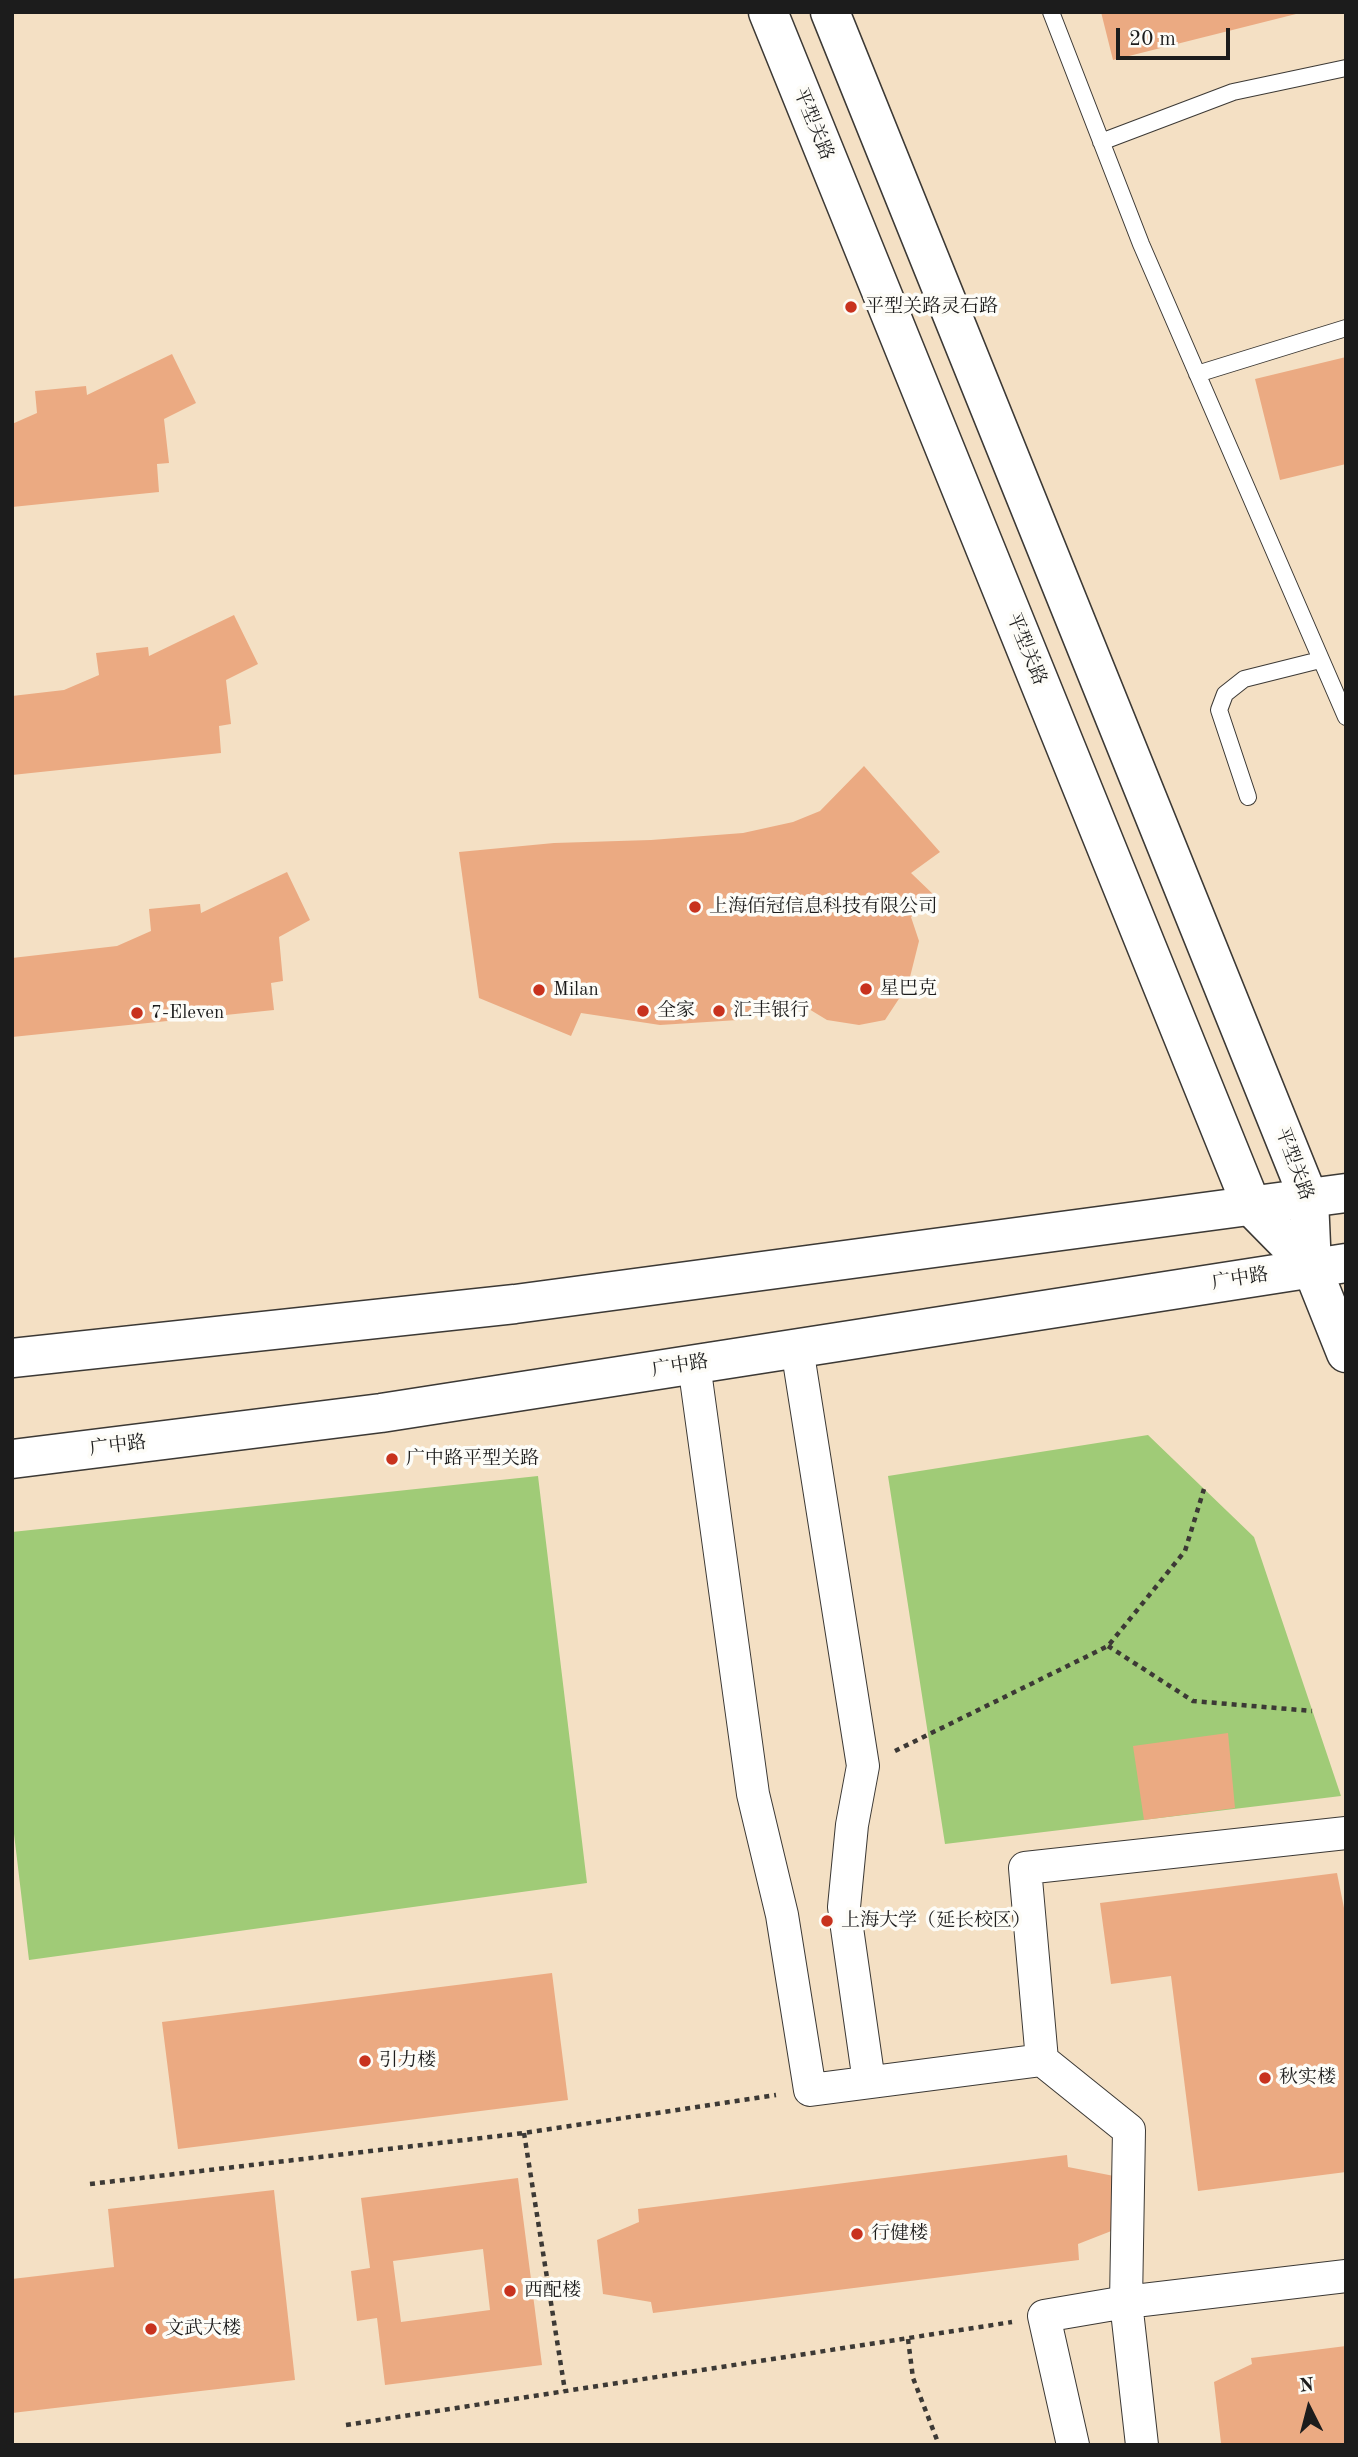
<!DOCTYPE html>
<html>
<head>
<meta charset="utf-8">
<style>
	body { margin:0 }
	#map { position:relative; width:1358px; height:2457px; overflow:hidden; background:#f4e0c4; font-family:"Old Standard TT",serif }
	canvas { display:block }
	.frame { position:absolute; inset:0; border:14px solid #1c1c1c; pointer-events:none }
	.north { position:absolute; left:1274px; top:2373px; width:70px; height:70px; -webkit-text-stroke:5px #fdfcf7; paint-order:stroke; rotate:354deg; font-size:19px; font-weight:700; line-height:28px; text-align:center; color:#1c1c1c }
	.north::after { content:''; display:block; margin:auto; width:24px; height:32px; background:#1c1c1c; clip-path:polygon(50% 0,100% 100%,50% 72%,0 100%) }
	.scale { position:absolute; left:1116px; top:28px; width:114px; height:32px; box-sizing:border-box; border:4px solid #1c1c1c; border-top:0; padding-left:9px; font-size:21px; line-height:24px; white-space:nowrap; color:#1c1c1c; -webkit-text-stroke:5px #fdfcf7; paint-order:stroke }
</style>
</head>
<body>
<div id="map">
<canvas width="1358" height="2457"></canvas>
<div class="frame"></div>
<div class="north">N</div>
<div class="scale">20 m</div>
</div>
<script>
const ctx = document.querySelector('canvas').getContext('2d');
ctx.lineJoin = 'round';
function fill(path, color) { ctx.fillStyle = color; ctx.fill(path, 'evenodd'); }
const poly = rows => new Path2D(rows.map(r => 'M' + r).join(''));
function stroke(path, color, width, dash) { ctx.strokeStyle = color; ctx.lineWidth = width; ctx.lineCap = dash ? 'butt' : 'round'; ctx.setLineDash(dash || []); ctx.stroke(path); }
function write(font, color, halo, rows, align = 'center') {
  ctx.font = font + ' "Old Standard TT","Noto Serif SC",serif'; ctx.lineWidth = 7; ctx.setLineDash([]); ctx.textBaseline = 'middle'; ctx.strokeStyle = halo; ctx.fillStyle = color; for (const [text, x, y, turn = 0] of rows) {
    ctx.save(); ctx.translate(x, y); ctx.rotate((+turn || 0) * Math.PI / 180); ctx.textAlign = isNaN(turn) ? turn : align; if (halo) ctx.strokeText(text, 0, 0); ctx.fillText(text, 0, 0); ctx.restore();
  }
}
const green = poly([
	[1148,1435,1254,1537,1341,1796,945,1844,888,1476],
	[538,1476,587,1883,29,1960,12,1817,12,1532]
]);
const building = poly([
	[1101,12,1300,12,1300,13,1113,60],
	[172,354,196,403,164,419,169,463,157,464,159,492,12,507,12,424,37,413,35,391,86,386,87,395],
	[1346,357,1346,464,1280,480,1255,379],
	[234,615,258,664,226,680,231,724,219,726,221,753,12,775,12,696,64,690,99,675,96,653,148,647,149,656],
	[864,766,940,852,911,873,936,897,911,917,919,941,908,985,885,1020,859,1025,827,1020,799,1003,738,1020,660,1025,581,1013,571,1036,479,998,459,852,554,843,651,840,743,833,793,822,820,811],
	[287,872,310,920,279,937,283,981,271,983,274,1010,12,1037,12,958,117,946,151,931,149,909,200,904,201,913],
	[1228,1733,1235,1808,1144,1820,1133,1746],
	[1337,1873,1346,1918,1346,2172,1198,2191,1171,1976,1111,1984,1100,1903],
	[552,1973,568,2100,178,2149,162,2022],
	[1067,2155,1068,2167,1114,2176,1119,2228,1078,2244,1079,2260,653,2313,651,2302,603,2294,597,2240,639,2222,638,2209],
	[518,2178,542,2365,385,2385,377,2318,357,2321,351,2271,370,2268,361,2198],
	[483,2249,490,2310,401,2322,393,2261],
	[274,2190,295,2380,12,2413,12,2279,114,2267,108,2209],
	[1346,2346,1346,2445,1221,2443,1214,2382,1252,2364,1251,2358]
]);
const path = poly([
	[1108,1646,1193,1701,1312,1711],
	[895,1751,1108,1646,1185,1551,1204,1489],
	[524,2133,565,2391],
	[90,2184,524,2133,776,2095],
	[908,2339,913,2378,939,2445],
	[346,2425,1012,2322]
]);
const lane = poly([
	[1051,12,1141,244,1346,717],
	[1101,142,1233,92,1346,68],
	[1197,374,1346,328],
	[1248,797,1219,710,1225,694,1244,679,1320,660]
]);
const street = poly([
	[797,1348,863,1766,852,1825,844,1907,869,2082],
	[694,1364,753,1794,782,1915,810,2090,1042,2060],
	[1073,2445,1044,2316,1126,2302,1346,2276],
	[1142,2445,1126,2302,1129,2130,1042,2060,1025,1868,1346,1833]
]);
const secondary = poly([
	[768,12,1252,1207,1312,1268],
	[830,12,1309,1199,1312,1268,1346,1353]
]);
const primary = poly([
	[12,1358,515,1304,1346,1193],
	[12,1459,381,1413,1346,1263]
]);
const markers = [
	[851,307,7,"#c8321e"],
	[695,907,7,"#c8321e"],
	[866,989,7,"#c8321e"],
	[539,990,7,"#c8321e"],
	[643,1011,7,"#c8321e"],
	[719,1011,7,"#c8321e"],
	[137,1013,7,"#c8321e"],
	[392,1459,7,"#c8321e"],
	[827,1921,7,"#c8321e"],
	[365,2061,7,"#c8321e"],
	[1265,2078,7,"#c8321e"],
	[857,2234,7,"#c8321e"],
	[510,2291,7,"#c8321e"],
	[151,2329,7,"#c8321e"]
];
const streetNames = [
	["平型关路",813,124,68],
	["平型关路",1026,649,68],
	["平型关路",1294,1164,70],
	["广中路",1240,1279,-9],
	["广中路",680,1366,-9],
	["广中路",118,1446,-7]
];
const poiNames = [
	["平型关路灵石路",865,307],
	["上海佰冠信息科技有限公司",709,907],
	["星巴克",880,989],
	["Milan",553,990],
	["全家",657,1011],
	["汇丰银行",733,1011],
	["7-Eleven",151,1013],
	["广中路平型关路",406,1459],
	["上海大学（延长校区）",841,1921],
	["引力楼",379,2061],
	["秋实楼",1279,2078],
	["行健楼",871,2234],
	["西配楼",524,2291],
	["文武大楼",165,2329]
];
fill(green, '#a0cb77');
fill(building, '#ebaa82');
stroke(lane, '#3c3935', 18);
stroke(street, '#3c3935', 34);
stroke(secondary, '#3c3935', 41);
stroke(primary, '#3c3935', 41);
stroke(path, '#3c3935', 4.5, [5, 5]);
stroke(lane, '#fff', 16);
stroke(street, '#fff', 32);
stroke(secondary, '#fff', 38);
stroke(primary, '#fff', 38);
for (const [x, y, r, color] of markers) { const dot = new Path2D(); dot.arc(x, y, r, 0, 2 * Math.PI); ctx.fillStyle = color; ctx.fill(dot); stroke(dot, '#fdfcf7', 2.5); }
write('19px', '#1c1c1c', '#fdfcf7', streetNames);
write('19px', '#1c1c1c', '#fdfcf7', poiNames, 'left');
</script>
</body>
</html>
